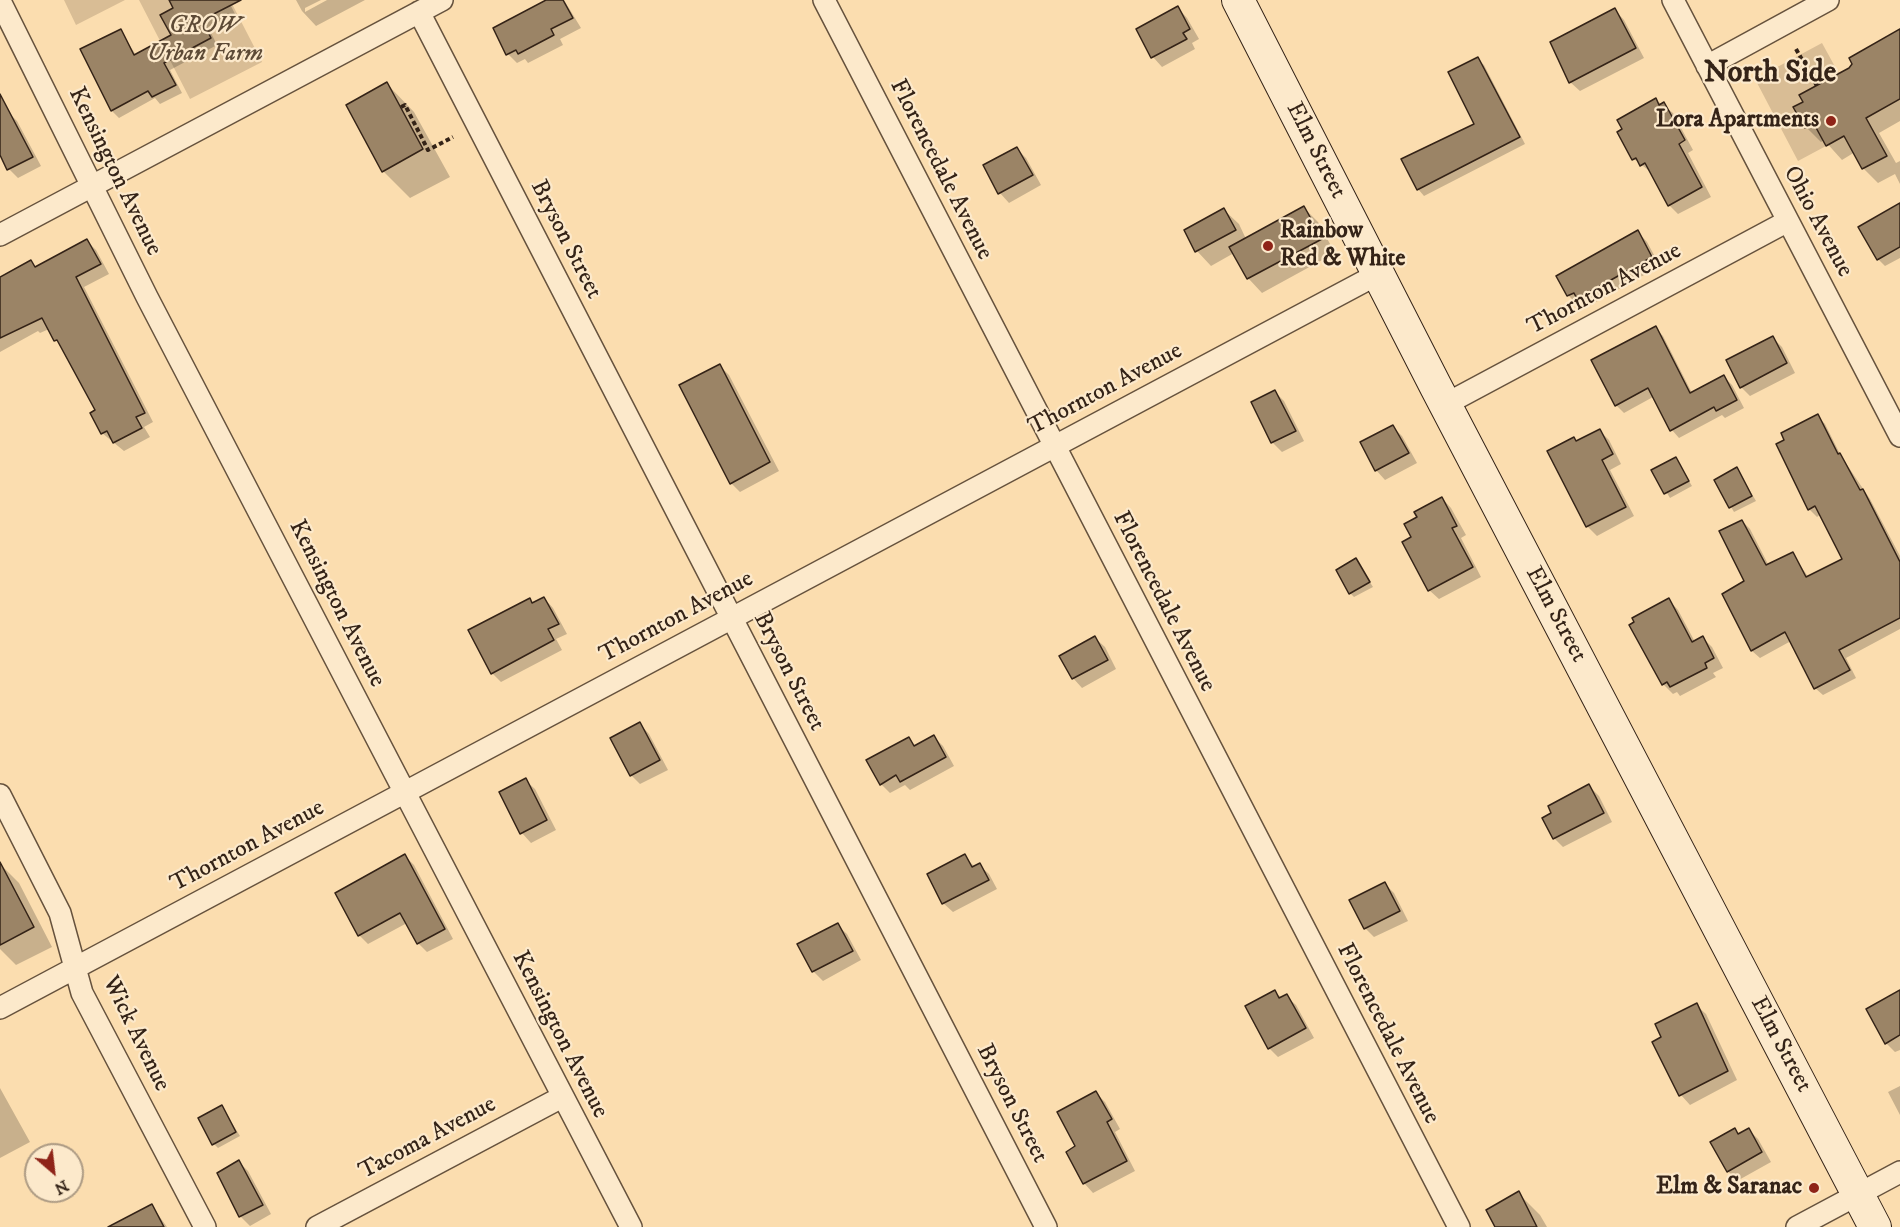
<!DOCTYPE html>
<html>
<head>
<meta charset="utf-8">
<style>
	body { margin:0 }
	#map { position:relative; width:1900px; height:1227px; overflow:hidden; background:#fbddaf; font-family:"IM FELL DW Pica",serif }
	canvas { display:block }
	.north { position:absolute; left:24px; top:1143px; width:60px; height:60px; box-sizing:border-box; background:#fce9cb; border:2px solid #ac9a83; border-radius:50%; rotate:152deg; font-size:16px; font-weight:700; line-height:24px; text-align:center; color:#342317 }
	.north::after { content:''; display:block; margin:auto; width:21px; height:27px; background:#8f2418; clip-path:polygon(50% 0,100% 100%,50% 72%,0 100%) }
</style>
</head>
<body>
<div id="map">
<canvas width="1900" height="1227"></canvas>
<div class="north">N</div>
</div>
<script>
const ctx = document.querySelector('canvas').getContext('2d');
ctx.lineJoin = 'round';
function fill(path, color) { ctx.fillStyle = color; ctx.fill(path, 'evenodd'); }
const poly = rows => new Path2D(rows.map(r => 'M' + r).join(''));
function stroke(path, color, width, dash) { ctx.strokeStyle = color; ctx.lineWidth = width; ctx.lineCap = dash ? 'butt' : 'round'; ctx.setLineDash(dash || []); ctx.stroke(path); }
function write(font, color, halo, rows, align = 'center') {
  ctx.font = font + ' "IM FELL DW Pica",serif'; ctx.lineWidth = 4.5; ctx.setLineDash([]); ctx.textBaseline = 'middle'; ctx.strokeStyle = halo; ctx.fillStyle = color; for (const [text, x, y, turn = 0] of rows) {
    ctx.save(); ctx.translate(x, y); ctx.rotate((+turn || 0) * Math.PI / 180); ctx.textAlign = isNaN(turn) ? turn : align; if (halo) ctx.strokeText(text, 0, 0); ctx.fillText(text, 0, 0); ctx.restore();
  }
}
const green = poly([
	[64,0,125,0,76,25],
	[139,0,230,0,262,62,190,99],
	[1822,43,1839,74,1799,95,1803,102,1793,108,1805,128,1814,124,1826,146,1798,161,1755,79]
]);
const shadow = poly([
	[171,0,228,0,235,14,208,27,217,45,170,70,182,93,160,104,155,98,119,118,112,111,82,49,120,31,136,55,173,36,175,9],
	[296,0,321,0,305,8,305,12,327,0,365,0,316,26,302,11],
	[550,0,564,0,581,28,560,39,563,45,528,63,525,59,517,63,508,54],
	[1178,8,1187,18,1199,39,1192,43,1195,49,1162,67,1153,57,1138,30],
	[1615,10,1624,20,1644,58,1580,91,1570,82],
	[1900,28,1900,121,1879,133,1896,163,1900,161,1900,184,1895,174,1878,183,1863,168,1855,152,1842,160,1824,140,1821,142,1806,127,1850,69],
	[1477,59,1484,65,1525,144,1424,196,1418,189,1476,124],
	[387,84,414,112,450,177,410,198,383,171],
	[1656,100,1673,113,1693,150,1688,153,1711,197,1678,214,1669,205,1652,173,1634,159,1624,130],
	[8,112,17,121,41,166,18,178,9,169,0,152,0,116],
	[1017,149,1026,158,1041,185,1009,203,1000,193,985,166],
	[1900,205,1900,258,1885,266,1878,259],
	[1304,208,1318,222,1335,253,1262,293,1248,278,1234,253,1211,266,1197,251,1186,231,1224,210,1239,224,1246,239],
	[1638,232,1647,242,1660,266,1587,307,1582,302,1578,305,1568,295,1558,277],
	[87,241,96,250,109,274,84,287,153,422,144,427,150,437,124,451,102,433,97,411,64,349,49,329,40,333,38,331,0,352,0,289,31,262,36,268],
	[1655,328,1663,336,1692,393,1724,377,1732,385,1744,408,1725,418,1722,415,1679,438,1672,430,1653,397,1624,413,1616,405],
	[1773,338,1782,347,1795,373,1750,396,1741,387],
	[720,366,729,375,779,471,740,492,731,483],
	[1275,392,1284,401,1304,441,1282,452,1273,443,1253,403],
	[1817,416,1825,424,1841,456,1870,499,1900,556,1900,629,1846,658,1856,678,1823,695,1815,688,1791,641,1760,658,1752,651,1724,594,1746,582,1742,521,1750,529,1769,566,1792,553,1809,578,1844,559,1821,514,1817,517,1809,509],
	[1393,427,1402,436,1417,463,1385,480,1376,470],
	[1599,430,1609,440,1621,464,1610,470,1634,516,1597,536,1587,526,1577,442],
	[1675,458,1692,486,1670,498,1653,470],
	[1737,469,1756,501,1734,512,1716,481],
	[1442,498,1451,508,1466,535,1461,538,1481,577,1439,599,1429,590,1413,538,1419,518],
	[1356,560,1373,587,1354,597,1350,593],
	[544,598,553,608,567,634,556,639,562,650,501,682,492,673,530,600,534,604],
	[1669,600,1678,610,1695,642,1703,638,1712,647,1723,668,1713,673,1716,677,1680,696,1677,692,1673,694,1663,684,1631,626],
	[1095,638,1105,647,1116,669,1082,688,1073,678,1061,656],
	[640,724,649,734,668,770,640,784,631,775],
	[934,737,943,746,954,766,910,790,905,785,890,793,881,784,909,739,916,746],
	[525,780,535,789,556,830,531,843,522,833,501,793],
	[1589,786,1599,796,1612,822,1563,847,1554,838],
	[405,856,414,865,453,939,427,952,418,943,407,923,368,944,359,935],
	[964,856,975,867,979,865,989,874,997,889,953,912,943,903],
	[0,864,19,883,52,947,16,965,0,949],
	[1385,884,1394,893,1408,921,1374,937,1365,928],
	[837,925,847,934,861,960,823,981,813,971],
	[1275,992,1282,998,1286,996,1296,1005,1314,1038,1278,1057,1269,1048],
	[1900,992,1900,1050,1895,1052,1886,1043],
	[1696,1005,1706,1014,1737,1080,1690,1105,1681,1095,1654,1042,1663,1037],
	[1900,1086,1900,1115,1888,1092],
	[0,1088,30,1142,0,1158],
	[1096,1093,1105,1102,1120,1129,1115,1132,1135,1171,1093,1193,1084,1183,1077,1147],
	[222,1107,240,1136,218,1148,214,1144],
	[1734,1130,1739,1135,1749,1130,1758,1139,1771,1162,1737,1181,1728,1171],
	[239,1162,248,1171,271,1214,250,1226,240,1216],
	[1518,1193,1540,1215,1547,1227,1496,1227],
	[152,1206,167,1227,123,1227]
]);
const building = poly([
	[169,0,241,0,202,20,211,38,164,63,176,85,152,97,148,91,111,111,80,49,121,29,134,55,171,35,160,15,173,8,169,0],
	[546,0,563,0,573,18,551,29,554,35,518,54,516,50,506,55,493,28,546,0],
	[1178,6,1190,29,1183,33,1187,39,1151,58,1136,29,1178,6],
	[1615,8,1636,48,1569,83,1550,42,1615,8],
	[1900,29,1900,99,1866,118,1887,156,1862,169,1844,136,1826,146,1814,124,1805,128,1793,107,1803,102,1799,95,1849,68,1852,64,1849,58,1900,29],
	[1478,57,1520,137,1417,190,1401,159,1474,124,1448,72,1478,57],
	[387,82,423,149,382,172,346,105,387,82],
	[0,94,33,157,7,170,0,155,0,94],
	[1656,98,1659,105,1664,102,1685,140,1679,144,1702,187,1668,206,1645,163,1640,166,1636,158,1632,160,1617,132,1622,129,1617,120,1656,98],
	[1017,147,1033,175,998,194,983,165,1017,147],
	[1900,203,1900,247,1877,260,1858,227,1900,203],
	[1304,206,1322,239,1247,279,1229,247,1304,206],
	[1224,208,1236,230,1195,252,1184,230,1224,208],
	[1638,230,1652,257,1577,299,1574,293,1567,296,1556,276,1638,230],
	[87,239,101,264,76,277,145,413,136,417,142,428,113,443,107,431,101,434,90,413,95,410,57,340,54,341,42,318,0,338,0,277,31,260,35,267,87,239],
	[1656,326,1690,393,1724,375,1737,400,1716,411,1714,407,1670,431,1648,388,1615,406,1591,360,1656,326],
	[1773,336,1787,363,1740,388,1726,360,1773,336],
	[720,364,770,462,730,484,679,385,720,364],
	[1275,390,1296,431,1271,443,1251,402,1275,390],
	[1818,414,1838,454,1840,453,1860,490,1863,489,1900,562,1900,618,1839,650,1850,670,1814,689,1785,632,1751,651,1722,594,1744,581,1719,531,1742,520,1766,565,1793,552,1806,577,1842,559,1815,506,1808,510,1776,444,1784,440,1781,433,1818,414],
	[1393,425,1409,453,1375,471,1360,442,1393,425],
	[1600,429,1613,454,1602,460,1626,507,1586,527,1547,451,1574,437,1576,441,1600,429],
	[1676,457,1689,481,1664,494,1651,470,1676,457],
	[1737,467,1752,496,1729,508,1714,480,1737,467],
	[1442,497,1457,526,1452,528,1473,567,1428,591,1402,542,1411,537,1404,524,1417,517,1414,512,1442,497],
	[1356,558,1370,582,1349,594,1336,570,1356,558],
	[544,597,559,624,548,629,554,640,491,674,468,630,530,598,532,603,544,597],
	[1669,598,1692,642,1703,636,1714,658,1705,663,1707,668,1670,687,1667,682,1662,685,1629,625,1634,622,1632,618,1669,598],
	[1095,636,1108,660,1072,679,1059,656,1095,636],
	[640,722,660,760,630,776,610,738,640,722],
	[934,735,946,757,900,782,896,775,880,785,866,760,909,737,914,746,934,735],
	[526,778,547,820,520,834,499,792,526,778],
	[1589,784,1604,813,1553,839,1542,818,1551,813,1548,806,1589,784],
	[405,854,445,929,417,944,400,913,358,936,335,893,405,854],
	[965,854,972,867,980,863,989,880,942,904,927,874,965,854],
	[0,862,34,927,0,945,0,862],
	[1385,882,1400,911,1364,929,1349,900,1385,882],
	[838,923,853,951,812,972,797,944,838,923],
	[1275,990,1279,998,1287,994,1306,1028,1268,1049,1245,1006,1275,990],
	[1900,990,1900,1035,1885,1044,1866,1009,1900,990],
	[1697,1003,1728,1071,1679,1096,1652,1042,1661,1037,1655,1024,1697,1003],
	[1096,1091,1112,1119,1107,1122,1127,1161,1083,1184,1066,1152,1075,1146,1057,1112,1096,1091],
	[222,1105,236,1132,212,1145,198,1118,222,1105],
	[1735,1128,1738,1134,1749,1128,1762,1152,1727,1172,1710,1142,1735,1128],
	[239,1160,263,1205,239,1217,217,1173,239,1160],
	[1519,1191,1537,1227,1495,1227,1486,1210,1519,1191],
	[152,1204,164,1227,108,1227,152,1204]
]);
const path = poly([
	[1796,49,1817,86],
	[401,107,405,105,428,150,453,137]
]);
const street = poly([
	[824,0,1459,1227],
	[1673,0,1900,436],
	[0,1,147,297,631,1227],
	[419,12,1046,1227],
	[1707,66,1828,0],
	[0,235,442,0],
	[1446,404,1788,221],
	[0,795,60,913,82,993,205,1227],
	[0,1008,1378,274],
	[317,1227,562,1097],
	[1797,1227,1900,1172]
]);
const secondary = poly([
	[1238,0,1436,387,1875,1227]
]);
const markers = [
	[1831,121,6,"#8f2418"],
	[1268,246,6,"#8f2418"],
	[1814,1188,6,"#8f2418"]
];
const parkNames = [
	["GROW",205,27],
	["Urban Farm",205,55]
];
const poiNames = [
	["Lora Apartments",1819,121],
	["Rainbow",1280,232,"left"],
	["Red & White",1280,260,"left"],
	["Elm & Saranac",1802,1188]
];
const streetNames = [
	["Elm Street",1315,151,63],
	["Florencedale Avenue",940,170,63],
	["Kensington Avenue",114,172,64],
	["Ohio Avenue",1817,222,62],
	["Bryson Street",565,240,63],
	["Thornton Avenue",1605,290,-28],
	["Thornton Avenue",1106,390,-28],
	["Florencedale Avenue",1163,602,63],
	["Kensington Avenue",336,604,63],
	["Elm Street",1555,615,62],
	["Thornton Avenue",677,618,-28],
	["Bryson Street",788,672,63],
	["Thornton Avenue",248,847,-28],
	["Wick Avenue",135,1034,64],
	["Florencedale Avenue",1387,1034,63],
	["Kensington Avenue",559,1035,63],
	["Elm Street",1780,1045,62],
	["Bryson Street",1011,1104,63],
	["Tacoma Avenue",428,1139,-28]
];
const districtNames = [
	["North Side",1770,75]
];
fill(green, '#d9bd95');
fill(shadow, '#0003');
fill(building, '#9b8466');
stroke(building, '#342317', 1.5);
stroke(street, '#66523d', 24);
stroke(secondary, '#342317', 34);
stroke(path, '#342317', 4, [4.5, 3]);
stroke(street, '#fce9cb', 21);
stroke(secondary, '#fce9cb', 32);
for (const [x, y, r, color] of markers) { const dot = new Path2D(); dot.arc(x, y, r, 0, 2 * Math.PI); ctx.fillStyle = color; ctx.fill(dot); stroke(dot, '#fce9cb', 2); }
write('italic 24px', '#5d4a36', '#fce9cb', parkNames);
write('bold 24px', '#342317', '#fce9cb', poiNames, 'right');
write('24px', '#342317', '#fce9cb', streetNames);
write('bold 30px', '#342317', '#fce9cb', districtNames);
</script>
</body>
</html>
